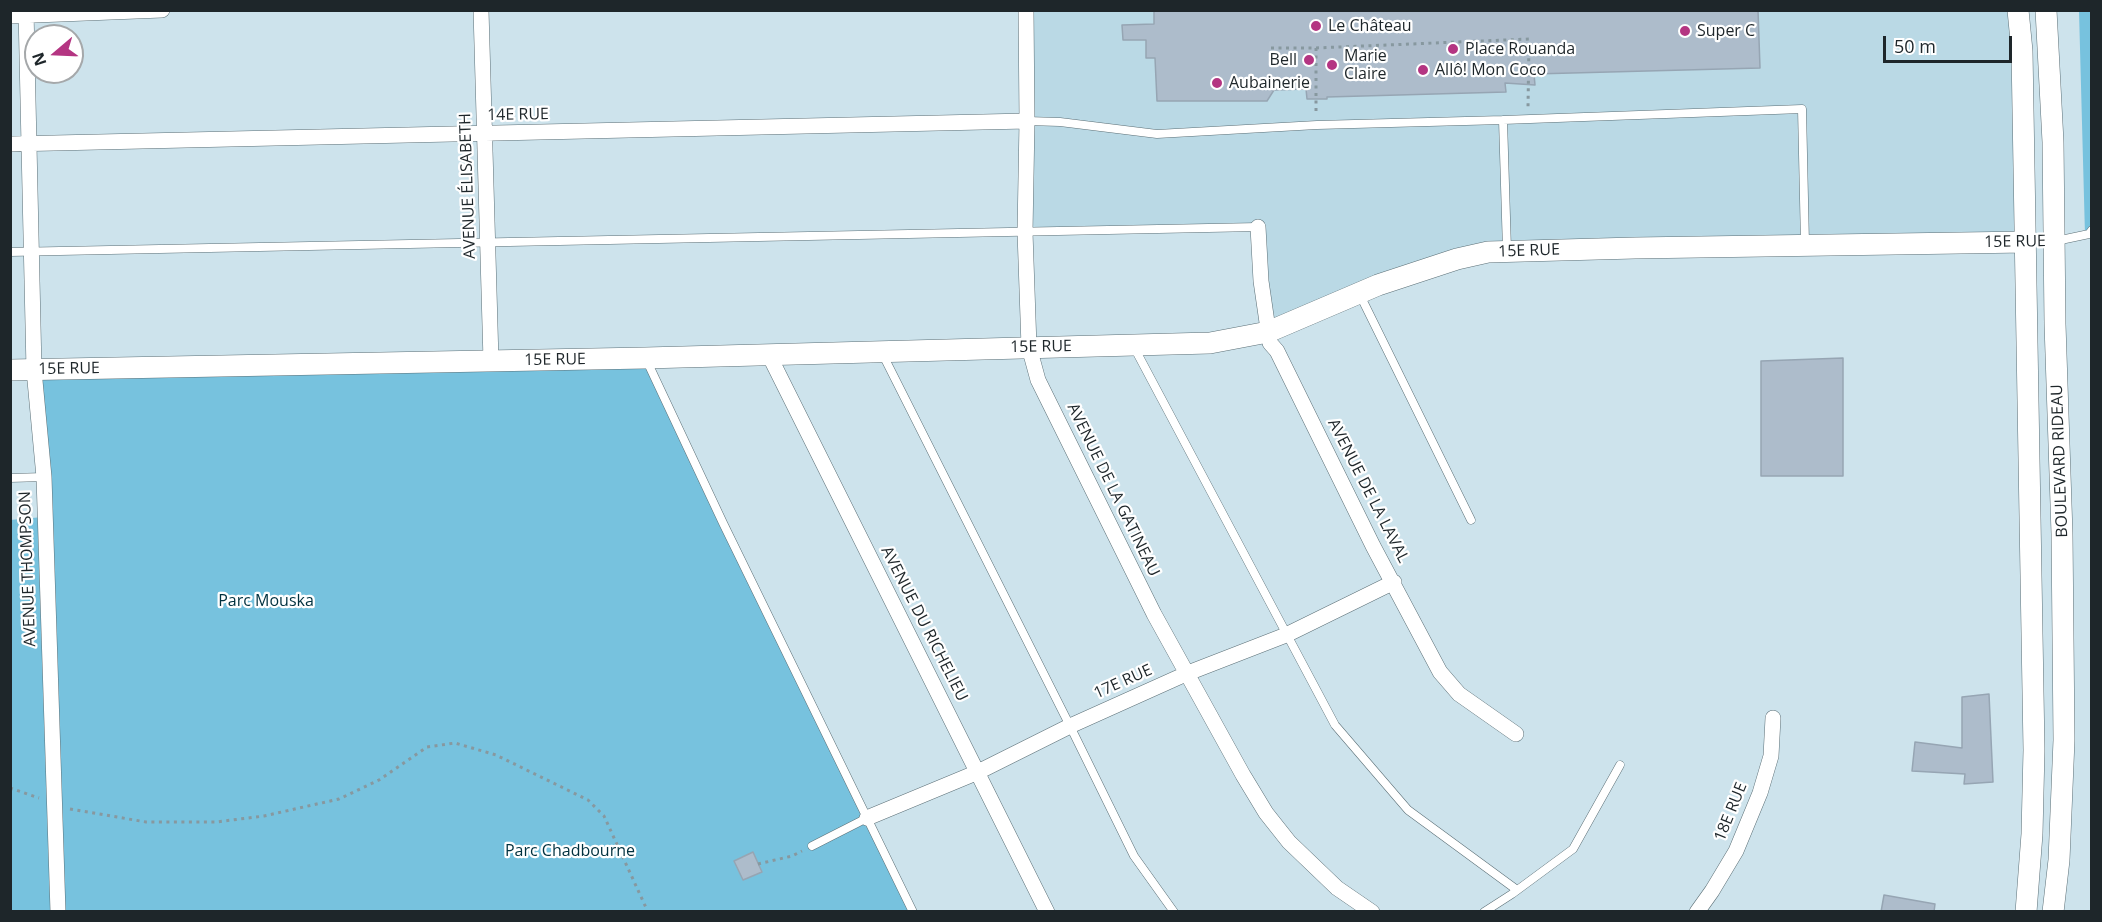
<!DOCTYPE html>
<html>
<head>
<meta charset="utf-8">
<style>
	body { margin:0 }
	#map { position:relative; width:2102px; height:922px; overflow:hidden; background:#cde3ec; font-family:"Open Sans",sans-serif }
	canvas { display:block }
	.frame { position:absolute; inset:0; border:12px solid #1e262a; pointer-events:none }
	.north { position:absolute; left:24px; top:24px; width:60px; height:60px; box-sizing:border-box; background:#fff; border:2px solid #a5a8aa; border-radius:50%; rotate:251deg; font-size:16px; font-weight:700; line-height:24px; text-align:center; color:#1e262a }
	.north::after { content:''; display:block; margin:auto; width:21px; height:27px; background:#b43582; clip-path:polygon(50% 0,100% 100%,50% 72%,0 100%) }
	.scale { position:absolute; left:1883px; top:36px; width:129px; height:27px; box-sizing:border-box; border:3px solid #1e262a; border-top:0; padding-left:8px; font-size:18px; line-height:21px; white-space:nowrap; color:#1e262a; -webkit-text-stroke:4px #fff; paint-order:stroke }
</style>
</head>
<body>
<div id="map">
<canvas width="2102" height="922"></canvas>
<div class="frame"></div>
<div class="north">N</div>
<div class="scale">50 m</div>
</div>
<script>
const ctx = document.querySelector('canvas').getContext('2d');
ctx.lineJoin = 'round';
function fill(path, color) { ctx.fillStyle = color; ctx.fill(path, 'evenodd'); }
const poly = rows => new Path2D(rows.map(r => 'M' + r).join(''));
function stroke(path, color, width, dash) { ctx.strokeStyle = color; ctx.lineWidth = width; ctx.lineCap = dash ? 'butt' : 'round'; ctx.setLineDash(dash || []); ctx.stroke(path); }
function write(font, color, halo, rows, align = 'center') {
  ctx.font = font + ' "Open Sans",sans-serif'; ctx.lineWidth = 4.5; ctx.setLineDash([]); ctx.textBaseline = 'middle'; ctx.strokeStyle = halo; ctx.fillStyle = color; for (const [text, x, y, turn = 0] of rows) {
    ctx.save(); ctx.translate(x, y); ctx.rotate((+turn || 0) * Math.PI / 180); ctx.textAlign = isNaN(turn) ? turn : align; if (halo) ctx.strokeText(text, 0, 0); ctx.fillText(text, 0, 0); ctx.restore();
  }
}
const built = poly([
	[1026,11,2018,11,2026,242,1488,252,1275,329,1258,227,1025,232]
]);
const green = poly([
	[2079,11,2092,11,2092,230,2085,235],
	[645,358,913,911,11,911,10,520,43,517,34,370]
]);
const building = poly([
	[1154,10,1758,10,1760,68,1534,74,1535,85,1505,83,1506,92,1327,97,1327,99,1307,99,1306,89,1274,90,1267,101,1157,101,1155,58,1146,58,1146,40,1123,40,1122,25,1154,24,1154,10],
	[1843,358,1843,476,1761,476,1761,361,1843,358],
	[1989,694,1993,782,1964,784,1965,774,1912,771,1915,742,1962,748,1962,697,1989,694],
	[753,852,762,872,743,880,734,861,753,852],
	[1884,895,1935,904,1934,912,1881,912,1884,895]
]);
const path = poly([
	[1271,48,1316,48,1529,39,1528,108],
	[1316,48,1316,115],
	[10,788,39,798],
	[70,809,146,822,216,822,264,816,339,799,379,780,427,747,455,743,496,755,588,800,604,816,648,912],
	[758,864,792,856,802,851]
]);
const lane = poly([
	[1503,120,1507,250],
	[1027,121,1060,122,1157,134,1317,125,1503,120,1802,109,1805,244],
	[2056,241,2089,234,2092,230],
	[10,252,1258,227],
	[1360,295,1471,520],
	[1135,349,1335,725,1408,810,1517,890],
	[883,355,1070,726,1134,856,1174,912],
	[646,359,723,523,913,912],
	[10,478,44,477],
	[812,846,867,818],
	[1484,912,1512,894,1573,849,1620,765]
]);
const street = poly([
	[26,10,34,370,44,477,58,912],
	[481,10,491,361],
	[1026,10,1027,121,1025,232,1029,347,1038,380,1154,614,1243,775,1266,813,1289,842,1337,888,1372,912],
	[10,16,162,10],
	[10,144,1027,121],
	[1258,227,1261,281,1270,343,1277,351,1373,546,1440,672,1459,694,1516,734],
	[768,353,1047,912],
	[867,818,978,772,1070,726,1188,673,1286,635,1394,582],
	[1697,912,1712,891,1736,851,1760,793,1771,756,1773,718]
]);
const secondary = poly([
	[2018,10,2022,51,2034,750,2032,834,2026,912],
	[2046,10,2053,142,2055,324,2062,534,2064,740,2059,860,2053,912],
	[10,370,645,358,1210,343,1268,332,1378,285,1457,259,1488,252,1635,248,2026,242]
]);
const markers = [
	[1316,26,6,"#b43582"],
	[1685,31,6,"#b43582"],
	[1453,49,6,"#b43582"],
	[1309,60,6,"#b43582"],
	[1332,65,6,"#b43582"],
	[1423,70,6,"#b43582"],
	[1217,83,6,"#b43582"]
];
const poiNames = [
	["Le Château",1328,26],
	["Super C",1697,31],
	["Place Rouanda",1465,49],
	["Marie",1344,56],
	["Claire",1344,74],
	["Bell",1297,60,"right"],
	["Allô! Mon Coco",1435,70],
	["Aubainerie",1229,83]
];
const streetNames = [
	["14E RUE",518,115,-1],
	["AVENUE ÉLISABETH",468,186,-92],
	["15E RUE",2015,242,-1],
	["15E RUE",1529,251,-2],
	["15E RUE",1041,347,-1],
	["15E RUE",555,360,-1],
	["15E RUE",69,369,-1],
	["BOULEVARD RIDEAU",2060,461,-92],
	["AVENUE DE LA GATINEAU",1113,490,64],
	["AVENUE DE LA LAVAL",1368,491,63],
	["AVENUE THOMPSON",28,569,-92],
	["AVENUE DU RICHELIEU",924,624,63],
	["17E RUE",1123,682,-24],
	["18E RUE",1731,812,-68]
];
const parkNames = [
	["Parc Mouska",266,601],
	["Parc Chadbourne",570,851]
];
fill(built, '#bad9e5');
fill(green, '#77c2de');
fill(building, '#adbccb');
stroke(building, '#96a5b3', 1.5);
stroke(lane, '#5b6f76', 9);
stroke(street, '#5b6f76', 16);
stroke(secondary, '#5b6f76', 22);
stroke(path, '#87989f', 3, [3, 4.5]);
stroke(lane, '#fff', 8);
stroke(street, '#fff', 15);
stroke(secondary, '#fff', 21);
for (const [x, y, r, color] of markers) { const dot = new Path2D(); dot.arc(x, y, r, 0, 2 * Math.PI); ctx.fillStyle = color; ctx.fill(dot); stroke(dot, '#fff', 2); }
write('16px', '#1e262a', '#fff', poiNames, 'left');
write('16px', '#1e262a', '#fff', streetNames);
write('16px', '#00313f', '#fff', parkNames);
</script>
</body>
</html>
